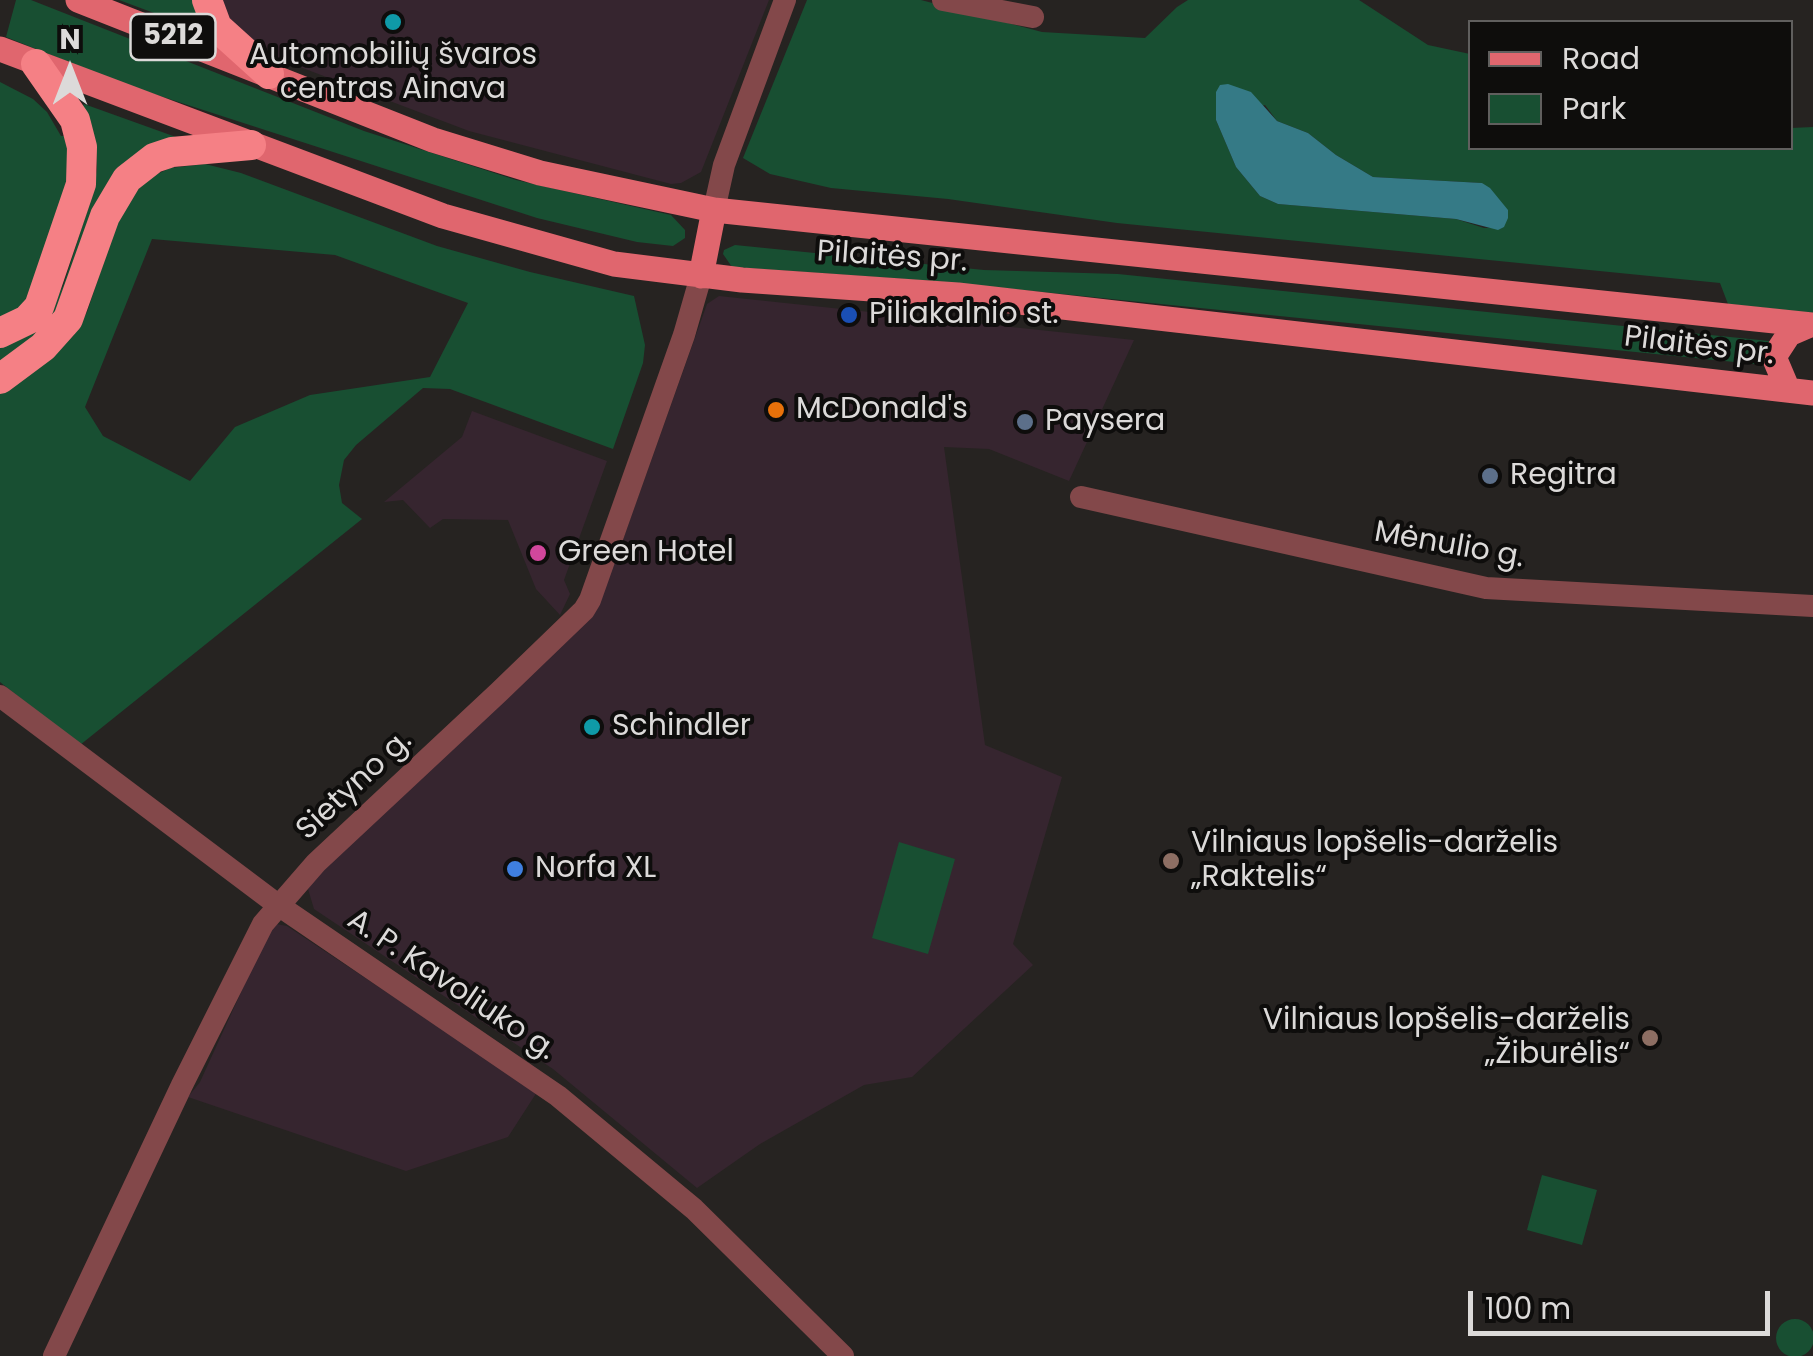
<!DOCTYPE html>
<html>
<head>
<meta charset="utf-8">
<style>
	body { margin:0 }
	#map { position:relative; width:1813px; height:1356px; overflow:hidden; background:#262321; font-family:Poppins,sans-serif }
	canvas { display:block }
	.legend { position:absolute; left:1468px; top:20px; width:325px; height:130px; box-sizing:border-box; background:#0e0d0c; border:2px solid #605f5e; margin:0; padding:12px 18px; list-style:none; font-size:30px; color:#dcdad9 }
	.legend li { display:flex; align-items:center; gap:20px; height:50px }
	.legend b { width:50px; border:2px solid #605f5e }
	.north { position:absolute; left:20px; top:20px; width:100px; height:100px; -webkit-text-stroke:8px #0e0d0c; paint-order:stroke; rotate:0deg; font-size:28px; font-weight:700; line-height:40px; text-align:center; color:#dcdad9 }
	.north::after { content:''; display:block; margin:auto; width:35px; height:45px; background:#dcdad9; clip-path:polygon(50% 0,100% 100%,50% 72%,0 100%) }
	.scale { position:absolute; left:1468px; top:1291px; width:302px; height:45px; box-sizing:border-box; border:5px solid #dcdad9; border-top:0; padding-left:12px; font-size:30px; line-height:35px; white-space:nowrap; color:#dcdad9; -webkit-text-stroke:8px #0e0d0c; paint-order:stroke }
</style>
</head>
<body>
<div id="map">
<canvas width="1813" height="1356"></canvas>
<ul class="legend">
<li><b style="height:12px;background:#e0666e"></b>Road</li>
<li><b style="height:28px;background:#184f32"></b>Park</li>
</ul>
<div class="north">N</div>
<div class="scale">100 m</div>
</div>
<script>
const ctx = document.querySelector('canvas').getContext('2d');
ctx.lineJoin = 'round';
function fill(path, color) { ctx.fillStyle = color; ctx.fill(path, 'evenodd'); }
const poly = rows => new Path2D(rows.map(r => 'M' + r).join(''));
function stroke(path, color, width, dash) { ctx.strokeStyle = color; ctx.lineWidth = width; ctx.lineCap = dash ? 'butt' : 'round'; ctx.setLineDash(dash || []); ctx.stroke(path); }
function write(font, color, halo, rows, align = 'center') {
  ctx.font = font + ' Poppins,sans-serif'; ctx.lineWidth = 8; ctx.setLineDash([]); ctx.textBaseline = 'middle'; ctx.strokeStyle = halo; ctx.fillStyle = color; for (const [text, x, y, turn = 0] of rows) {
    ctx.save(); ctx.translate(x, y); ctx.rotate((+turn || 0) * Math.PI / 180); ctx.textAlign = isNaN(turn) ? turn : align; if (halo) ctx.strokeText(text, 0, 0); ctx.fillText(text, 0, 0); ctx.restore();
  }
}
const commercial = poly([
	[218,0,769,0,701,172,681,183,671,184,469,131,263,53,241,38],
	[719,296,1134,340,1069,481,989,449,944,447,985,745,1062,777,1013,944,1033,965,912,1077,864,1085,760,1144,697,1188,553,1069,314,909,308,889,315,876,615,562,707,304],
	[472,411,607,461,564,580,570,594,560,615,536,589,508,520,443,519,430,528,403,500,384,502,462,437],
	[276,924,287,926,537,1092,508,1137,406,1171,188,1097,200,1082,269,931]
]);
const green = poly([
	[16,0,31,0,364,131,516,180,671,215,685,230,685,238,673,246,637,242,537,218,126,85,6,37],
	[119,0,193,0,203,29,197,29],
	[807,0,921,0,1042,32,1145,38,1177,7,1188,0,1359,0,1428,45,1470,54,1470,148,1790,148,1791,128,1813,127,1813,313,1728,304,1720,283,1117,223,948,199,831,188,770,174,743,158],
	[1265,105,1277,121,1308,133,1336,155,1373,177,1482,183,1504,227,1484,228,1456,219,1278,204,1260,196,1236,167,1216,120],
	[0,82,33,99,47,112,61,136,67,136,70,183,29,303,0,321],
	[84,104,176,137,151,147,63,302,38,334,0,362,0,346,50,310,63,286,93,193,97,169,96,149,82,107],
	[205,164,241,173,437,246,530,272,634,296,645,345,643,363,613,449,450,389,423,388,356,445,344,460,339,485,342,503,362,519,80,745,0,682,0,394,73,336,87,312,117,223,130,197,147,179,170,168],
	[152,239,335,255,468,303,430,377,310,395,235,427,190,481,103,436,85,407],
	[735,245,984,270,1118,274,1769,341,1769,346,1764,365,933,281,732,267,723,254,724,250],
	[899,842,955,859,928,954,872,938],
	[1542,1175,1597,1190,1582,1245,1527,1230],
	'1776 1338a19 19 0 1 1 38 0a19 19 0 1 1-38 0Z'
]);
const water = poly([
	[1228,84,1251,92,1277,121,1308,133,1336,155,1373,177,1482,183,1490,188,1508,210,1508,218,1504,227,1498,230,1456,219,1278,204,1260,196,1236,167,1216,120,1216,92,1220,85]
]);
const street = poly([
	[943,0,1033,17],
	[714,210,724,165,785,0],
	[1081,497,1486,588,1813,606],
	[0,696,278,905,558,1096,694,1209,843,1356],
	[54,1356,182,1085,263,924,316,863,499,692,584,610,590,600,684,335,701,276]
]);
const primary = poly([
	[78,0,433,140,540,173,714,210,1813,325],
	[0,49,443,216,614,264,742,280,958,295,1813,393],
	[701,276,714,210],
	[1788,390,1774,357,1789,334,1810,325]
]);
const highway = poly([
	[207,0,217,27,269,74],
	[0,333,27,320,39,307,81,184,82,147,75,120,36,64],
	[0,379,43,347,68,319,105,216,127,179,154,158,172,152,251,145]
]);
const markers = [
	[393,22,10,"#0f9aa8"],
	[849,315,10,"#1a4fb4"],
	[776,410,10,"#e8710a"],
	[1025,422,10,"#5c6f8a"],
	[1490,476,10,"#5c6f8a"],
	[538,553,10,"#d1479c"],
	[592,727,10,"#0f9aa8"],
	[1171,861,10,"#8d6e63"],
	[515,869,10,"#3f7fe0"],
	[1650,1038,10,"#8d6e63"]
];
const shields = [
	[173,37,85]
];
const shieldNames = [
	["5212",173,37]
];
const poiNames = [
	["Automobilių švaros",393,56,"center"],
	["centras Ainava",393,90,"center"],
	["Piliakalnio st.",869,315],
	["McDonald's",796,410],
	["Paysera",1045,422],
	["Regitra",1510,476],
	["Green Hotel",558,553],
	["Schindler",612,727],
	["Vilniaus lopšelis-darželis",1191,844],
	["„Raktelis“",1191,878],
	["Norfa XL",535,869],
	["Vilniaus lopšelis-darželis",1630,1021,"right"],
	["„Žiburėlis“",1630,1055,"right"]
];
const streetNames = [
	["Pilaitės pr.",892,258,4],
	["Pilaitės pr.",1699,347,7],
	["Mėnulio g.",1449,546,10],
	["Sietyno g.",355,786,-43],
	["A. P. Kavoliuko g.",451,986,34]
];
fill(commercial, '#36252f');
fill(green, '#184f32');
fill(water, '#357a86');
stroke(street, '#83484a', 22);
stroke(primary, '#e0666e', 25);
stroke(highway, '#f58085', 30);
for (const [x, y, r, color] of markers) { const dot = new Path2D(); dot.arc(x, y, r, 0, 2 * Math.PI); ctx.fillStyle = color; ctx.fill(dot); stroke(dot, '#0e0d0c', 4); }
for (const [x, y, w] of shields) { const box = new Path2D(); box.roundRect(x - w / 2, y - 23, w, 46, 8); ctx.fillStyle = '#0e0d0c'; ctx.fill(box); stroke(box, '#dcdad9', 2.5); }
write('bold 28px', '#dcdad9', null, shieldNames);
write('30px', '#dcdad9', '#0e0d0c', poiNames, 'left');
write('30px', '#dcdad9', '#0e0d0c', streetNames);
</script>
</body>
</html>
